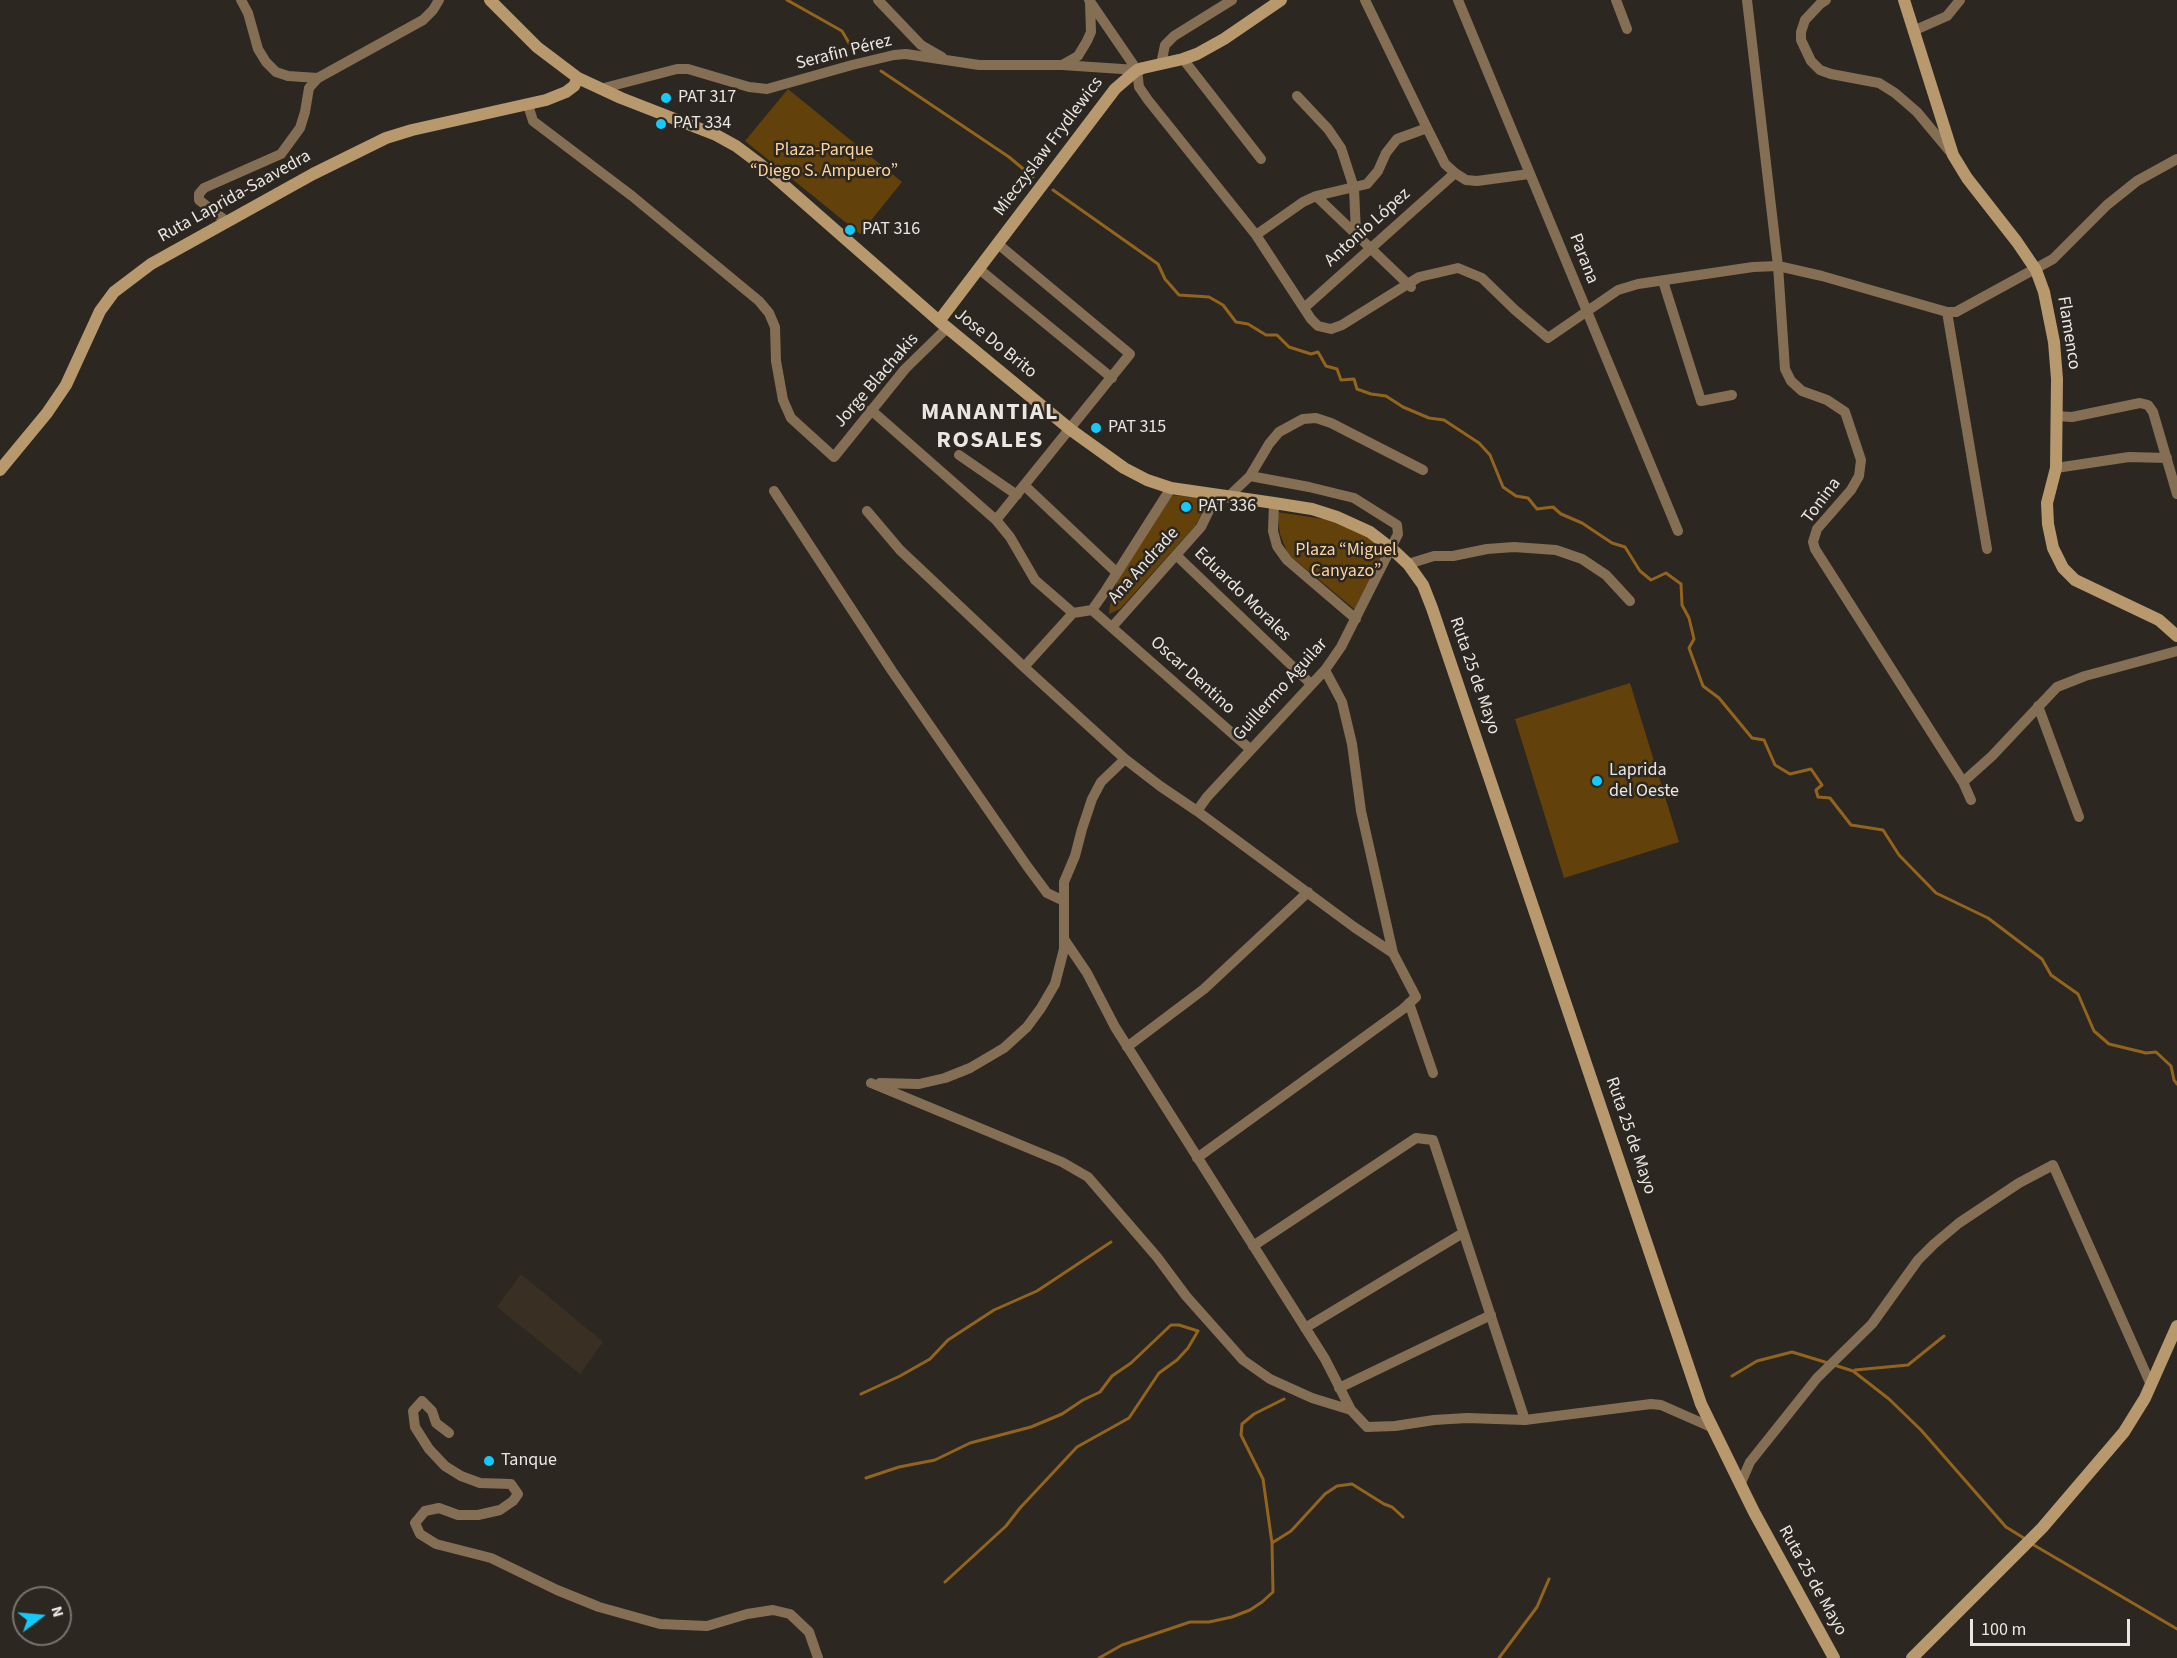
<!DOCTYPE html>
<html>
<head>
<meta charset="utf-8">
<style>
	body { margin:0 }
	#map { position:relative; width:2177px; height:1658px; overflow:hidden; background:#2c2720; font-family:"Source Sans 3",sans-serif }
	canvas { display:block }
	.north { position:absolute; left:12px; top:1586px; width:60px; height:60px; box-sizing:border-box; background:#2c2720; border:2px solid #78736e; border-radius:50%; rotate:74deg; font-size:16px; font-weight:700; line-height:24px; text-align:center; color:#eae6e2 }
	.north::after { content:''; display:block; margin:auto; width:21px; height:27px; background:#13cafb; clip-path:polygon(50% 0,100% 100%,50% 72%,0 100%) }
	.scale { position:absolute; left:1970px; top:1619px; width:160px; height:27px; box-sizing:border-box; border:3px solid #eae6e2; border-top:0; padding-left:8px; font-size:18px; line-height:21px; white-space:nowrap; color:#eae6e2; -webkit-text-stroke:4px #2c2720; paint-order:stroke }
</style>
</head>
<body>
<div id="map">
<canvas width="2177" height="1658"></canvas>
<div class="north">N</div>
<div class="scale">100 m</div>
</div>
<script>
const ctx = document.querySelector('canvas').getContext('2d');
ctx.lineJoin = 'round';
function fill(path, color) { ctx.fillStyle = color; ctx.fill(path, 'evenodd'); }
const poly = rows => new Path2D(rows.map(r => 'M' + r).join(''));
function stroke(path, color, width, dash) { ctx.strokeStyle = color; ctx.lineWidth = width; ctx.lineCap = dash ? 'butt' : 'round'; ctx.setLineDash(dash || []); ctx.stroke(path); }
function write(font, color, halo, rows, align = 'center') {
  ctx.font = font + ' "Source Sans 3",sans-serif'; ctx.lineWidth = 5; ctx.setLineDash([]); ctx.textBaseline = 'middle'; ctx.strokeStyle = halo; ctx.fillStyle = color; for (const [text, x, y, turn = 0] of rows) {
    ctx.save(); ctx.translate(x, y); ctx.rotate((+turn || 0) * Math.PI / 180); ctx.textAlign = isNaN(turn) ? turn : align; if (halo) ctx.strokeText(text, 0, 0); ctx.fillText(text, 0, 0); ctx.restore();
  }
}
const built = poly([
	[521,1274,603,1342,580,1374,497,1307]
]);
const green = poly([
	[788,89,902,182,860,234,745,141],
	[1170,495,1209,498,1196,525,1120,609,1109,614,1110,605,1118,578],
	[1277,512,1330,520,1366,536,1386,550,1359,613,1288,554,1280,534],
	[1630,683,1679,842,1564,878,1515,719]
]);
const stream = poly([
	[787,0,842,31,849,43],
	[881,71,1009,157,1033,177],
	[1053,190,1158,264,1165,279,1179,295,1209,297,1223,305,1236,322,1248,324,1266,335,1277,335,1289,347,1311,354,1318,352,1326,366,1337,369,1341,380,1354,379,1357,389,1371,394,1386,396,1403,407,1429,418,1444,420,1479,443,1490,455,1503,487,1516,496,1528,498,1537,509,1553,507,1561,514,1582,523,1612,543,1625,547,1640,571,1651,580,1666,573,1681,584,1682,605,1689,618,1694,639,1689,648,1703,686,1719,698,1752,738,1764,740,1775,765,1790,774,1811,769,1822,785,1816,790,1818,797,1830,798,1851,825,1883,830,1899,855,1936,893,1988,918,2042,959,2051,975,2078,994,2094,1031,2109,1044,2146,1053,2156,1052,2171,1066,2174,1080,2177,1084],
	[1834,1365,1853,1371,1889,1399,1921,1430,2006,1527,2027,1540],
	[1855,1370,1908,1365,1944,1336],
	[1732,1376,1757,1361,1792,1352,1828,1363],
	[861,1394,900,1376,930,1359,948,1340,994,1310,1037,1291,1111,1242],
	[866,1478,899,1467,935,1460,970,1443,1031,1427,1062,1414,1083,1400,1100,1392,1112,1376,1131,1363,1171,1325,1179,1325,1198,1331,1188,1348,1177,1360,1159,1373,1129,1418,1077,1447,1020,1508,1006,1526,945,1582],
	[1272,1543,1263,1479,1241,1435,1242,1424,1254,1414,1284,1399],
	[2032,1544,2177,1629],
	[1099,1658,1122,1645,1190,1622,1209,1622,1232,1617,1250,1610,1262,1602,1273,1592,1272,1543,1291,1531,1325,1494,1337,1486,1352,1484,1384,1504,1392,1507,1403,1517],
	[1499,1658,1537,1607,1549,1579]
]);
const street = poly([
	[241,0,248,13,258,49,266,62,276,72,288,76,318,78],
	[878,0,921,45,942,57],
	[1089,0,1137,70,1139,87,1148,100,1256,235,1311,319,1318,326,1331,329,1342,325,1419,277,1458,268,1482,278,1515,310,1548,338,1618,290,1638,284,1753,267,1778,266,1822,276,1947,312,1956,312,2053,259,2107,205,2137,181,2177,159],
	[1365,0,1427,128,1445,164,1455,173,1466,180,1477,181,1529,174],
	[1458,0,1678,531],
	[1616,0,1627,29],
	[1747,0,1778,266,1785,369,1791,381,1802,391,1827,400,1845,412,1861,460,1859,476,1851,490,1817,529,1813,542,1815,549,1963,782,1971,800],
	[1826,0,1820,4,1805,20,1801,32,1801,40,1811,61,1820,70,1831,74,1879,83,1895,93,1917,112,1952,154],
	[1913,31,1947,16,1960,0],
	[1183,59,1261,159],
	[1161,64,1165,45,1174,36,1232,0],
	[1062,65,1078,56,1087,41,1091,32,1090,3],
	[600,89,677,69,688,69,749,87,767,89,852,65,894,55,906,54,979,65,1062,65,1137,70],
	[1297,96,1328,129,1341,148,1354,188,1356,234],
	[528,105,533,121,632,196,759,301,769,313,775,327,776,361,783,400,791,418,834,457,905,369,947,328],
	[1316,196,1411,287],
	[226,221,199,200,199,194,204,188,281,154,300,128,305,112,309,88,318,78,423,20,433,10,439,0],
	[1256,235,1303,202,1316,196,1367,184,1378,171,1386,153,1397,139,1427,128],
	[979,269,1112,378],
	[1663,281,1701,401,1732,395],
	[1304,308,1455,173],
	[1947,312,1987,549],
	[871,410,996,520,1010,537,1035,580,1073,613,1092,610,1250,749],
	[2056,416,2072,417,2140,403,2148,405,2153,412,2177,494],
	[959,455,1017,495],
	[2056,468,2129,457,2167,458],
	[1025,486,1116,572],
	[774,491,892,671,1027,866,1047,893,1064,901],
	[1229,496,1250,476,1269,444,1279,432,1303,419,1316,418,1331,423,1423,470],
	[1274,503,1273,531,1277,546,1287,560,1356,619],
	[867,511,900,550,1024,667,1125,759,1160,786,1197,811,1354,927,1393,953],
	[996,520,1130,354,998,244],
	[1176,555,1311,684],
	[1408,564,1434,556,1453,556,1487,549,1514,547,1556,550,1582,559,1606,575,1630,601],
	[1092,610,1106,590,1171,488],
	[1112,627,1201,527,1217,494],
	[1024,667,1073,613],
	[2038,706,2079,817],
	[1963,782,1992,756,2057,687,2085,676,2177,651],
	[1197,811,1207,797,1325,670,1341,647,1398,534,1397,525,1354,498,1309,487,1250,476],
	[1064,939,1087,973,1115,1027,1325,1359,1351,1410,1367,1427,1395,1426,1434,1420,1467,1418,1525,1420,1651,1404,1661,1405,1711,1427],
	[1409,1003,1433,1073],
	[1127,1047,1204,989,1308,892],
	[871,1083,1062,1162,1088,1177,1157,1257,1186,1296,1243,1360,1270,1379,1312,1398,1351,1410],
	[880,1083,919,1084,945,1078,970,1068,1004,1048,1027,1027,1041,1008,1055,984,1064,949,1064,882,1075,856,1082,829,1092,799,1101,782,1125,759],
	[1197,1158,1403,1009,1416,997,1393,953,1361,811,1352,744,1342,702,1325,670],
	[1253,1246,1416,1138,1433,1140,1525,1420],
	[1305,1328,1463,1233],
	[1339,1388,1491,1315],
	[449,1433,436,1423,432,1411,422,1401,413,1411,415,1427,429,1449,445,1466,461,1476,480,1483,511,1484,518,1494,513,1501,500,1510,478,1515,458,1515,439,1508,425,1511,415,1523,420,1534,436,1544,491,1558,557,1590,599,1607,660,1624,707,1626,747,1614,773,1610,790,1614,809,1632,818,1658],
	[1740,1485,1750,1462,1817,1378,1872,1324,1918,1260,1934,1244,1959,1223,2019,1183,2053,1165,2151,1385]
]);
const secondary = poly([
	[490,0,537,47,578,78,621,98,716,135,736,146,760,164,939,321,1071,430,1124,468,1147,480,1171,488,1274,503,1312,509,1337,517,1370,532,1392,549,1408,564,1423,585,1432,608,1701,1404,1754,1512,1834,1658],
	[1904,0,1953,155,1967,178,2017,242,2036,270,2044,292,2054,342,2057,379,2056,468,2047,503,2048,524,2053,548,2063,568,2075,580,2159,620,2177,636],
	[939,321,1115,89,1137,70,1143,68,1183,59,1197,54,1224,39,1281,0],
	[0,470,47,413,66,385,100,311,114,292,151,264,313,174,386,138,412,130,546,100,566,92,574,86,578,78],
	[1912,1658,2042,1528,2124,1432,2145,1398,2177,1326]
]);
const markers = [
	[666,98,6,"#13cafb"],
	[661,124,6,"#13cafb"],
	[850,230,6,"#13cafb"],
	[1096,428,6,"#13cafb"],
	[1186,507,6,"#13cafb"],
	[1597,781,6,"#13cafb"],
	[489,1461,6,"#13cafb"]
];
const streetNames = [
	["Serafin Pérez",844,53,-14],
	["Mieczyslaw Frydlewics",1049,147,-53],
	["Ruta Laprida-Saavedra",235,197,-29],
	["Antonio López",1368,228,-42],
	["Parana",1583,259,69],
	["Flamenco",2068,333,81],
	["Jose Do Brito",995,344,39],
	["Jorge Blachakis",877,381,-49],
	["Tonina",1822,501,-53],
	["Ana Andrade",1144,566,-48],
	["Eduardo Morales",1242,595,44],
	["Oscar Dentino",1192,676,42],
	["Ruta 25 de Mayo",1474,676,71],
	["Guillermo Aguilar",1281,690,-48],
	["Ruta 25 de Mayo",1630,1136,71],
	["Ruta 25 de Mayo",1812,1581,61]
];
const poiNames = [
	["PAT 317",678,98],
	["PAT 334",673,124],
	["PAT 316",862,230],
	["PAT 315",1108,428],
	["PAT 336",1198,507],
	["Laprida",1609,771],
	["del Oeste",1609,792],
	["Tanque",501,1461]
];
const parkNames = [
	["Plaza-Parque",824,151],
	["“Diego S. Ampuero”",824,172],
	["Plaza “Miguel",1346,551],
	["Canyazo”",1346,572]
];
const districtNames = [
	["MANANTIAL",990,414],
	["ROSALES",990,442]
];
fill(built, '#393023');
fill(green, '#62410a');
stroke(stream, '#92641d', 3);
stroke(street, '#846f55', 10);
stroke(secondary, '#b8986d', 12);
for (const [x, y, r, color] of markers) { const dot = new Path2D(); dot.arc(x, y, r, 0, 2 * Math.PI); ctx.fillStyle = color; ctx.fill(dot); stroke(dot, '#2c2720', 2); }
write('18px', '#eae6e2', '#2c2720', streetNames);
write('18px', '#eae6e2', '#2c2720', poiNames, 'left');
write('18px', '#fbd4a0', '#2c2720', parkNames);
ctx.letterSpacing = '1.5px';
write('bold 24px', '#eae6e2', '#2c2720', districtNames);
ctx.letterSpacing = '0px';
</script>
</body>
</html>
